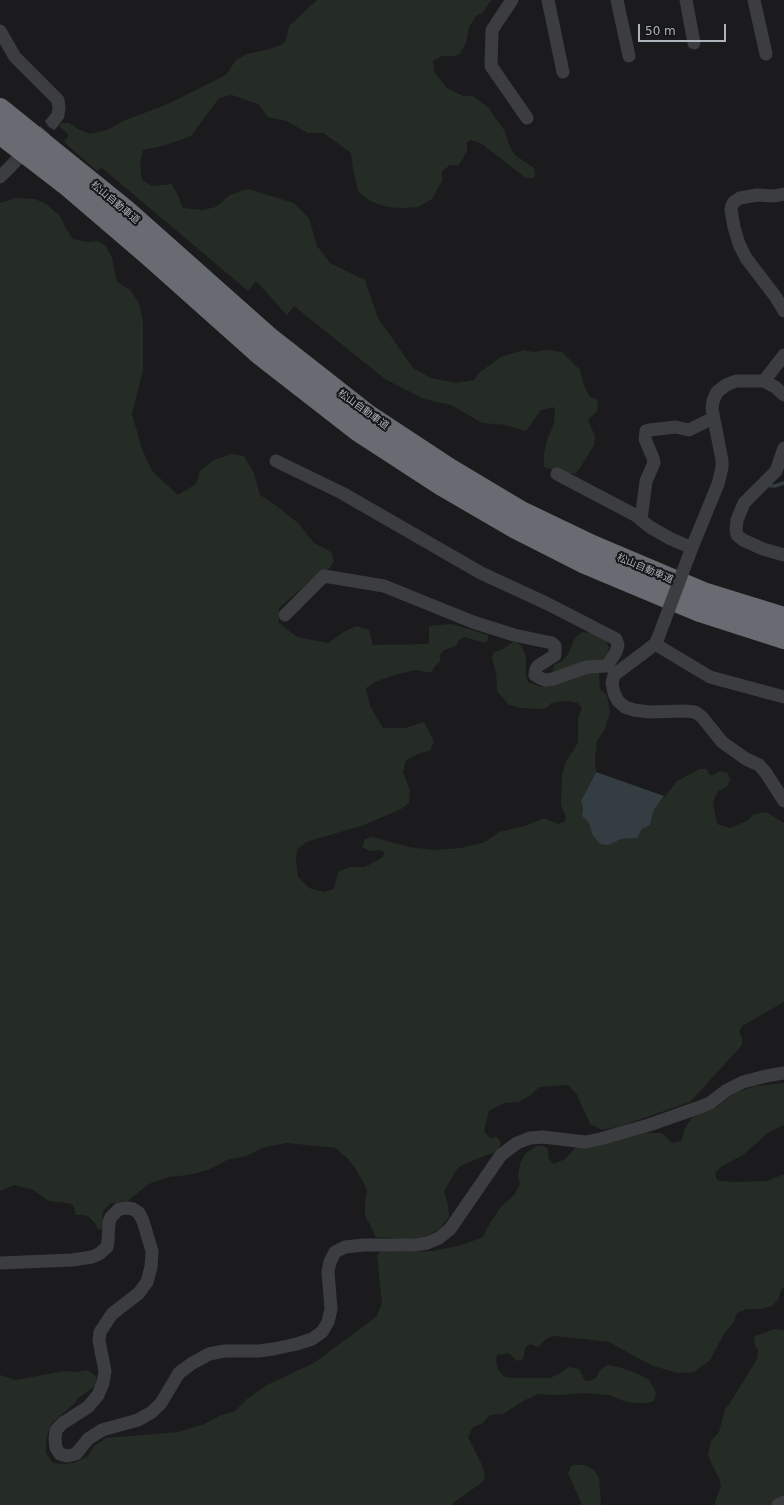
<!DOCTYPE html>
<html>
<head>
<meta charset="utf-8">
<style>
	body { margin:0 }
	#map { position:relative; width:784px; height:1505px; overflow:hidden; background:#1b1b1d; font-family:"DejaVu Sans",sans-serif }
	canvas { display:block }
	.scale { position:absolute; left:638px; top:24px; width:88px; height:18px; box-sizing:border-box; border:2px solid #aeb4bb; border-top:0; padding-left:5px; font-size:12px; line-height:14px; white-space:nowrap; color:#aeb4bb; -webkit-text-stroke:3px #151618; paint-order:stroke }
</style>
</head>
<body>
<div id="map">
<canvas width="784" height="1505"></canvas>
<div class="scale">50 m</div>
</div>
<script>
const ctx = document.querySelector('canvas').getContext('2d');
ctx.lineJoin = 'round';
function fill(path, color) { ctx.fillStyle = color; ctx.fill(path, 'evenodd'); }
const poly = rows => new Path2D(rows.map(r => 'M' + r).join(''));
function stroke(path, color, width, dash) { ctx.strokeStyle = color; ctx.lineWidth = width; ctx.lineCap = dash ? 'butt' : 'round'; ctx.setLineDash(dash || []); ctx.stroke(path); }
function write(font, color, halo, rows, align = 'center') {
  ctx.font = font + ' "DejaVu Sans","Noto Sans JP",sans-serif'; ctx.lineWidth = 4; ctx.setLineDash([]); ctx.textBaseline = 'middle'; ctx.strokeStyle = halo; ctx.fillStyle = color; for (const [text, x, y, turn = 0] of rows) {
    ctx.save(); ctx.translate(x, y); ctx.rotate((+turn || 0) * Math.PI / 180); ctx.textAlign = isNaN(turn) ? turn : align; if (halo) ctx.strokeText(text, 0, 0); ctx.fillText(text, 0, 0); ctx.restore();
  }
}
const green = poly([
	[317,0,491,0,483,12,476,16,469,27,466,43,460,54,455,56,442,56,433,61,434,72,447,88,463,96,473,96,488,107,504,130,510,147,515,155,534,168,535,174,534,178,526,178,482,144,471,140,467,142,467,151,459,165,450,165,442,171,442,181,432,199,418,207,402,208,387,207,370,201,358,191,353,170,351,153,333,140,323,133,308,133,286,121,268,117,258,104,232,95,219,98,191,136,166,145,143,150,140,163,142,180,152,186,172,184,178,195,183,208,202,210,216,207,230,195,248,189,294,203,309,218,317,246,330,263,365,280,378,318,413,368,431,378,456,383,474,380,480,372,501,357,524,350,533,352,546,350,562,352,580,370,584,385,589,396,598,400,597,411,588,420,595,436,594,445,582,465,575,474,560,472,544,467,544,454,547,440,554,423,555,410,553,407,541,410,526,431,506,425,482,423,451,405,424,399,385,379,294,306,287,315,256,281,248,291,101,167,97,171,64,142,68,136,67,133,59,126,62,123,69,123,78,129,90,134,107,130,123,121,168,104,226,75,236,60,247,54,270,49,281,45,286,40,289,26],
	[15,198,35,199,46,204,60,216,65,227,73,239,87,242,97,241,105,245,112,258,117,282,130,290,139,303,143,321,143,371,132,414,142,449,152,471,178,495,196,484,200,471,214,460,231,454,244,456,254,473,260,495,274,504,298,523,314,543,331,552,334,561,330,568,318,574,279,608,279,623,297,637,328,643,345,631,357,626,369,630,373,645,429,644,429,626,452,624,488,635,488,640,485,643,464,637,459,640,456,646,444,650,440,655,440,662,434,667,432,672,426,672,416,670,394,675,375,682,366,688,370,706,383,728,405,728,424,722,434,742,430,751,420,753,406,760,403,772,410,790,409,803,401,809,364,825,306,842,297,850,296,861,298,877,309,888,324,892,334,889,338,872,350,867,365,867,382,858,385,852,380,850,370,851,362,847,365,839,373,837,409,847,436,850,461,848,485,842,499,832,525,826,544,818,558,824,564,822,566,817,561,805,562,776,565,763,578,743,578,719,582,708,578,703,568,701,551,703,547,708,540,709,520,708,509,705,497,691,496,673,492,658,493,653,503,649,514,641,521,645,526,657,526,676,528,682,542,687,549,685,554,665,562,661,568,654,575,638,582,632,592,633,605,638,609,648,607,655,602,660,599,672,600,689,607,695,610,712,605,729,597,741,595,760,596,772,581,801,583,807,582,816,589,823,592,834,609,845,621,839,637,838,642,829,650,825,654,810,677,781,700,769,706,769,711,776,721,771,727,773,730,779,727,787,718,791,713,802,717,824,730,828,747,821,754,814,766,812,784,823,784,1002,742,1026,739,1032,742,1038,742,1045,690,1102,621,1126,602,1130,590,1124,576,1093,568,1085,539,1087,531,1095,519,1102,504,1103,489,1111,484,1131,490,1138,497,1137,501,1142,498,1151,464,1164,457,1169,444,1191,448,1205,449,1217,438,1230,423,1237,405,1239,376,1237,365,1215,365,1203,367,1190,357,1171,349,1160,336,1148,287,1143,265,1147,244,1157,229,1159,208,1170,189,1175,168,1177,149,1184,127,1201,118,1202,110,1204,103,1211,102,1228,98,1230,95,1223,88,1216,83,1215,76,1215,73,1205,68,1203,49,1201,33,1190,15,1185,0,1191,0,203],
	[784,1083,784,1125,769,1132,743,1155,722,1166,715,1173,717,1180,721,1181,736,1182,767,1181,784,1174,784,1287,781,1290,778,1300,772,1306,761,1309,747,1309,737,1313,733,1323,724,1334,710,1360,694,1372,678,1373,653,1366,609,1342,584,1339,553,1336,546,1339,538,1347,530,1344,525,1348,523,1359,517,1361,509,1353,497,1355,496,1361,498,1370,505,1377,514,1378,550,1378,561,1373,568,1367,579,1369,585,1381,590,1381,596,1378,601,1369,608,1365,619,1367,638,1374,648,1379,654,1388,656,1394,654,1401,648,1403,638,1403,626,1402,609,1395,587,1393,557,1395,538,1394,523,1401,503,1414,490,1415,483,1423,473,1427,468,1437,482,1465,485,1475,483,1482,454,1502,452,1505,0,1505,0,1375,15,1380,64,1371,75,1372,87,1370,96,1376,98,1381,95,1386,78,1398,75,1403,50,1425,46,1441,46,1453,53,1463,66,1464,77,1462,88,1456,94,1446,106,1438,178,1432,204,1424,221,1415,235,1411,247,1399,267,1385,314,1363,376,1317,382,1304,377,1255,381,1251,402,1252,433,1251,462,1245,483,1237,489,1225,500,1208,515,1194,520,1184,518,1176,520,1164,525,1154,536,1146,544,1146,548,1149,548,1158,554,1164,565,1159,575,1148,587,1148,646,1133,662,1133,672,1143,681,1141,686,1126,693,1117,715,1108,737,1092,756,1086],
	[775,1329,784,1330,784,1505,714,1505,721,1486,719,1477,714,1469,708,1455,711,1441,719,1432,725,1409,730,1403,757,1359,758,1350,754,1343,755,1336],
	[575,1465,585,1465,595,1471,599,1478,601,1505,582,1505,568,1473,571,1466]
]);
const water = poly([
	[596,772,664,796,654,810,650,825,642,829,637,838,621,839,609,845,600,844,592,834,589,823,582,816,583,807,581,801]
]);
const stream = poly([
	[769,483,771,486,775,486,784,483]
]);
const streetTunnel = poly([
	[10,167,53,122]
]);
const street = poly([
	[512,0,492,30,491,66,527,118],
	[548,0,563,72],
	[617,0,629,56],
	[686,0,694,43],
	[754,0,766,54],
	[0,31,15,57,58,100,59,108,58,115,53,122],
	[0,177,10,167],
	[784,194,774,196,757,195,740,198,735,201,732,205,731,210,734,227,739,244,746,258,775,296,784,311],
	[764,381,784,355],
	[784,448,776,471,744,503,737,520,736,529,737,535,743,540,763,549,784,555],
	[276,461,342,493,481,573,548,604,616,639,618,645,616,652,607,666],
	[557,474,635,515,650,527,671,539,692,548],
	[641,520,646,481,654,463,653,458,645,439,646,431,649,430,676,427,689,430,713,418],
	[691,550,718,484,722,468,722,460,712,409,713,401,717,392,726,385,736,381,764,381,775,387,784,395],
	[285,615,324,576,384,586,473,622,514,635,552,643,555,646,555,655,538,666,536,669,535,675,540,678,545,680,553,679,587,667,607,666],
	[658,638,655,644,646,651,614,675,612,683,614,693,618,701,625,707,634,710,650,712,685,711,695,712,702,717,722,742,746,759,759,765,766,773,784,801],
	[655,644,710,677,784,697],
	[0,1263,72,1260,92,1257,99,1254,107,1247,108,1241,109,1222,111,1217,119,1209,127,1208,133,1209,139,1213,143,1221,152,1251,151,1267,147,1282,139,1293,112,1314,100,1332,99,1341,105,1371,103,1383,98,1395,88,1407,63,1423,56,1430,55,1439,56,1448,60,1454,67,1456,76,1454,88,1439,102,1430,138,1420,152,1412,161,1403,179,1373,191,1364,209,1354,225,1351,259,1351,273,1349,297,1344,312,1339,322,1332,328,1322,331,1309,328,1272,330,1262,335,1252,345,1247,364,1245,415,1245,427,1243,439,1238,450,1229,501,1155,517,1143,530,1138,543,1137,585,1142,600,1139,649,1125,703,1106,710,1103,727,1090,743,1082,766,1076,784,1073],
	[778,1505,784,1502]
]);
const highway = poly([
	[0,109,125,210,269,338,367,415,449,469,521,512,592,546,703,593,784,618],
	[0,133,66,184,150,256,260,354,359,431,442,485,516,528,583,562,700,611,784,638]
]);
const streetBridge = poly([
	[658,638,691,550]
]);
const streetNames = [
	["松山自動車道",115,203,40],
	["松山自動車道",363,410,36],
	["松山自動車道",645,569,23]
];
fill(green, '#252c25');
fill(water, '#333d42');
stroke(stream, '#333d42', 3.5);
stroke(streetTunnel, '#383a3d', 13, [13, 6]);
stroke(street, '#3c3d41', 13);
stroke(highway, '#686c72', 22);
stroke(streetBridge, '#3c3d41', 13);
write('10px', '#aeb4bb', '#151618', streetNames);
</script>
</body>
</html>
